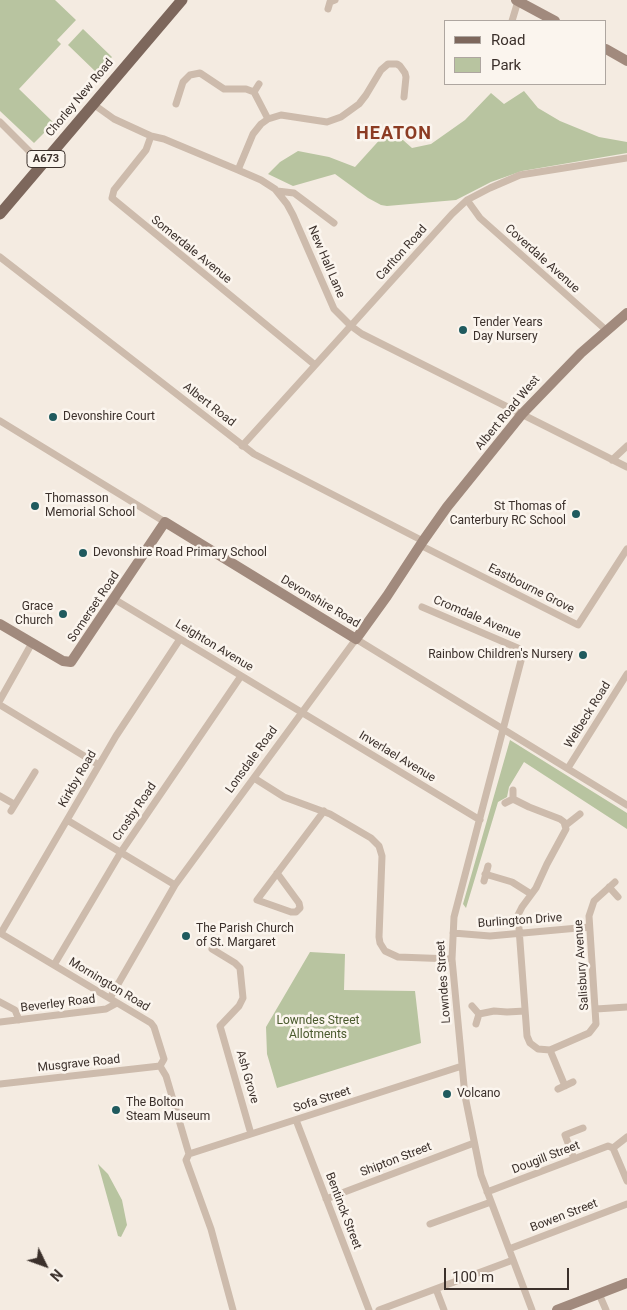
<!DOCTYPE html>
<html>
<head>
<meta charset="utf-8">
<style>
	body { margin:0 }
	#map { position:relative; width:627px; height:1310px; overflow:hidden; background:#f4ebe1; font-family:Roboto,sans-serif }
	canvas { display:block }
	.legend { position:absolute; left:444px; top:20px; width:162px; height:65px; box-sizing:border-box; background:#fbf5ee; border:1px solid #aea6a0; margin:0; padding:6px 9px; list-style:none; font-size:15px; color:#3b302b }
	.legend li { display:flex; align-items:center; gap:10px; height:25px }
	.legend b { width:25px; border:1px solid #aea6a0 }
	.north { position:absolute; left:20px; top:1240px; width:50px; height:50px; -webkit-text-stroke:4px #fbf5ee; paint-order:stroke; rotate:132deg; font-size:14px; font-weight:700; line-height:20px; text-align:center; color:#3b302b }
	.north::after { content:''; display:block; margin:auto; width:18px; height:22px; background:#3b302b; clip-path:polygon(50% 0,100% 100%,50% 72%,0 100%) }
	.scale { position:absolute; left:444px; top:1268px; width:125px; height:22px; box-sizing:border-box; border:2px solid #3b302b; border-top:0; padding-left:6px; font-size:15px; line-height:18px; white-space:nowrap; color:#3b302b; -webkit-text-stroke:4px #fbf5ee; paint-order:stroke }
</style>
</head>
<body>
<div id="map">
<canvas width="627" height="1310"></canvas>
<ul class="legend">
<li><b style="height:6px;background:#7d675c"></b>Road</li>
<li><b style="height:14px;background:#b8c4a0"></b>Park</li>
</ul>
<div class="north">N</div>
<div class="scale">100 m</div>
</div>
<script>
const ctx = document.querySelector('canvas').getContext('2d');
ctx.lineJoin = 'round';
function fill(path, color) { ctx.fillStyle = color; ctx.fill(path, 'evenodd'); }
const poly = rows => new Path2D(rows.map(r => 'M' + r).join(''));
function stroke(path, color, width, dash) { ctx.strokeStyle = color; ctx.lineWidth = width; ctx.lineCap = dash ? 'butt' : 'round'; ctx.setLineDash(dash || []); ctx.stroke(path); }
function write(font, color, halo, rows, align = 'center') {
  ctx.font = font + ' Roboto,sans-serif'; ctx.lineWidth = 5; ctx.setLineDash([]); ctx.textBaseline = 'middle'; ctx.strokeStyle = halo; ctx.fillStyle = color; for (const [text, x, y, turn = 0] of rows) {
    ctx.save(); ctx.translate(x, y); ctx.rotate((+turn || 0) * Math.PI / 180); ctx.textAlign = isNaN(turn) ? turn : align; if (halo) ctx.strokeText(text, 0, 0); ctx.fillText(text, 0, 0); ctx.restore();
  }
}
const green = poly([
	[0,0,55,0,76,20,57,40,61,44,19,89,54,123,34,143,0,111],
	[83,29,112,57,97,73,68,45],
	[524,91,538,108,560,121,599,137,627,142,627,153,522,171,491,182,456,200,387,206,381,205,368,198,335,174,293,186,268,174,280,162,298,151,329,157,355,167,384,135,390,141,403,140,412,148,431,144,465,120,491,93,504,104],
	[510,740,627,813,627,829,524,762,509,787,507,797,498,802,466,908,463,904],
	[310,952,345,954,344,990,415,991,421,1043,277,1088,267,1054,266,1027],
	[98,1164,108,1174,122,1200,127,1225,121,1237,118,1236]
]);
const street = poly([
	[328,9,330,2,335,0],
	[512,21,518,1],
	[254,92,259,84],
	[93,104,114,119,151,136,164,139,238,170,261,180,275,189,287,204,293,215,334,309,351,326,362,334,627,467],
	[176,104,183,82,190,75,200,73,224,89,246,89,254,92,268,119],
	[0,122,42,164],
	[151,136,146,150,114,190,112,198,315,365],
	[238,170,253,134,261,124,268,119,281,115,327,122,341,117,359,104,366,95,381,70,388,64,397,64,400,66,405,73,406,77,404,97],
	[277,191,294,193,334,223],
	[467,200,480,218,606,330],
	[0,257,254,454,423,541],
	[0,421,165,522],
	[242,446,452,214,467,200,490,188,520,175,627,158],
	[612,460,627,446],
	[420,545,578,625,627,549],
	[114,599,480,820],
	[422,607,520,649,523,653,454,917,452,959,465,1096,481,1175,532,1310],
	[0,700,32,643],
	[0,705,99,765],
	[568,768,627,674],
	[254,778,284,797,330,814,371,838,379,846,382,856,379,937,380,943,385,951,398,957,452,959],
	[0,796,14,804],
	[513,799,529,807,560,819,564,822,566,829,547,864,536,888,522,907,518,915,527,1036,530,1043,538,1049,550,1050,589,1033,596,1024,589,916,594,901,615,882],
	[505,803,513,799,513,790],
	[11,811,35,772],
	[67,820,175,885],
	[566,825,580,814],
	[277,873,299,903,300,908,296,912,291,912,257,900,324,811],
	[485,874,512,882,531,894],
	[484,881,488,866],
	[609,887,618,897],
	[0,933,151,1023,154,1027,164,1059,160,1066,166,1076,189,1154,186,1160,211,1229,233,1310],
	[1,933,116,736,180,639],
	[453,933,490,936,589,927],
	[212,949,235,963,240,968,243,998,239,1006,220,1026,251,1134],
	[54,965,121,852,241,676],
	[110,998,175,885,356,639,627,805],
	[0,1002,15,1010,19,1020],
	[472,1006,479,1014,476,1024],
	[596,1009,627,1007],
	[479,1014,494,1011,507,1012,525,1011],
	[0,1022,106,1009,117,1003],
	[550,1050,565,1086],
	[0,1084,160,1066],
	[558,1089,573,1082],
	[296,1120,369,1310],
	[613,1148,627,1181],
	[613,1148,627,1137],
	[189,1154,462,1066],
	[574,1159,565,1135,583,1128],
	[487,1192,608,1146,613,1148],
	[326,1199,474,1143],
	[430,1224,491,1202],
	[509,1249,627,1204],
	[436,1289,444,1310],
	[599,1294,606,1310],
	[379,1310,513,1260]
]);
const secondary = poly([
	[516,0,555,21],
	[606,49,627,61],
	[0,624,63,661,71,662,165,522,356,639,387,596,423,541,447,507,522,414,581,353,627,313],
	[557,1310,627,1283]
]);
const primary = poly([
	[0,214,182,0]
]);
const markers = [
	[463,330,5,"#1f5a5e"],
	[53,417,5,"#1f5a5e"],
	[35,506,5,"#1f5a5e"],
	[576,514,5,"#1f5a5e"],
	[83,553,5,"#1f5a5e"],
	[63,614,5,"#1f5a5e"],
	[583,655,5,"#1f5a5e"],
	[186,936,5,"#1f5a5e"],
	[447,1094,5,"#1f5a5e"],
	[116,1110,5,"#1f5a5e"]
];
const shields = [
	[46,159,38]
];
const shieldNames = [
	["A673",46,159]
];
const streetNames = [
	["Chorley New Road",80,98,-50],
	["Somerdale Avenue",191,250,39],
	["Carlton Road",402,253,-48],
	["Coverdale Avenue",542,259,42],
	["New Hall Lane",326,262,67],
	["Albert Road",209,405,38],
	["Albert Road West",508,413,-50],
	["Eastbourne Grove",531,589,27],
	["Devonshire Road",320,602,31],
	["Somerset Road",94,607,-56],
	["Cromdale Avenue",477,618,23],
	["Leighton Avenue",214,646,31],
	["Welbeck Road",588,715,-58],
	["Inverlael Avenue",397,757,31],
	["Lonsdale Road",252,760,-54],
	["Kirkby Road",78,779,-60],
	["Crosby Road",135,812,-56],
	["Burlington Drive",520,921,-4],
	["Salisbury Avenue",582,965,-94],
	["Lowndes Street",444,982,-94],
	["Mornington Road",109,985,31],
	["Beverley Road",58,1004,-7],
	["Musgrave Road",79,1064,-6],
	["Ash Grove",247,1077,74],
	["Sofa Street",322,1100,-18],
	["Dougill Street",546,1158,-21],
	["Shipton Street",396,1160,-21],
	["Bentinck Street",343,1211,69],
	["Bowen Street",564,1216,-21]
];
const poiNames = [
	["Tender Years",473,323],
	["Day Nursery",473,337],
	["Devonshire Court",63,417],
	["Thomasson",45,499],
	["Memorial School",45,513],
	["St Thomas of",566,507,"right"],
	["Canterbury RC School",566,521,"right"],
	["Devonshire Road Primary School",93,553],
	["Grace",53,607,"right"],
	["Church",53,621,"right"],
	["Rainbow Children's Nursery",573,655,"right"],
	["The Parish Church",196,929],
	["of St. Margaret",196,943],
	["Volcano",457,1094],
	["The Bolton",126,1103],
	["Steam Museum",126,1117]
];
const parkNames = [
	["Lowndes Street",318,1021],
	["Allotments",318,1035]
];
const districtNames = [
	["HEATON",394,134]
];
fill(green, '#b8c4a0');
stroke(street, '#cdbbac', 7);
stroke(secondary, '#a18a7d', 10);
stroke(primary, '#7d675c', 11);
for (const [x, y, r, color] of markers) { const dot = new Path2D(); dot.arc(x, y, r, 0, 2 * Math.PI); ctx.fillStyle = color; ctx.fill(dot); stroke(dot, '#fbf5ee', 2); }
for (const [x, y, w] of shields) { const box = new Path2D(); box.roundRect(x - w / 2, y - 8.5, w, 17, 4); ctx.fillStyle = '#fbf5ee'; ctx.fill(box); stroke(box, '#3b302b', 1); }
write('bold 11px', '#3b302b', null, shieldNames);
write('12px', '#3b302b', '#fbf5ee', streetNames);
write('12px', '#3b302b', '#fbf5ee', poiNames, 'left');
write('12px', '#4a5a2e', '#fbf5ee', parkNames);
ctx.letterSpacing = '1px';
write('bold 18px', '#8c3b22', '#fbf5ee', districtNames);
ctx.letterSpacing = '0px';
</script>
</body>
</html>
